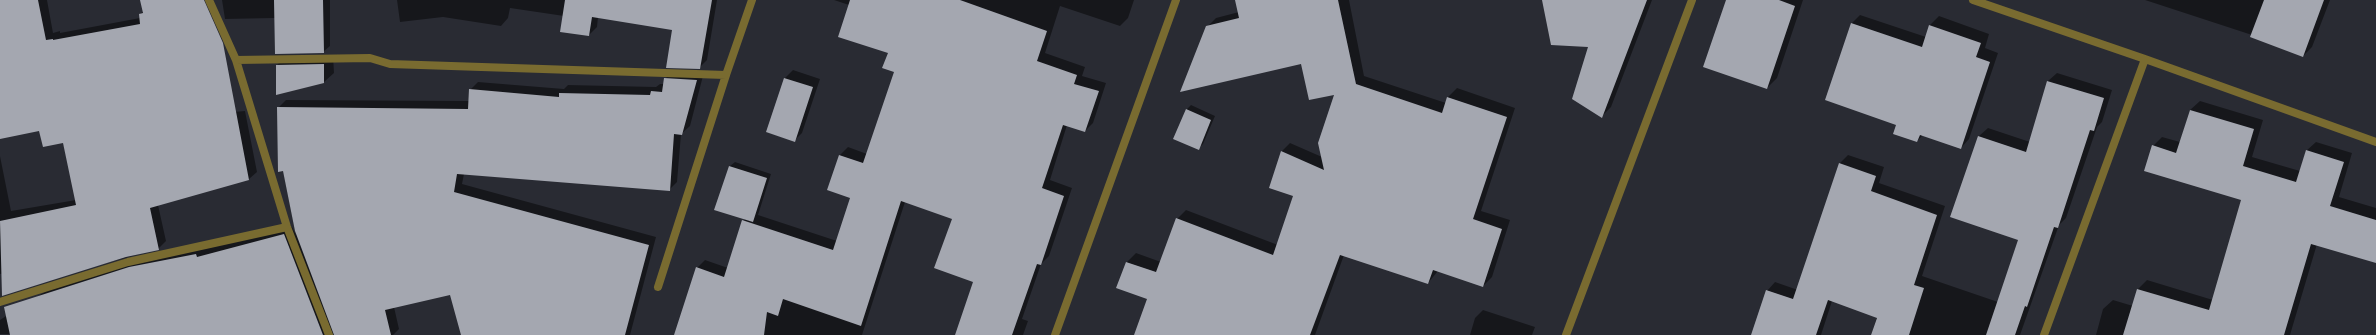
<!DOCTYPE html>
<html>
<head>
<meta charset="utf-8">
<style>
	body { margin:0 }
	canvas { display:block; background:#292b33 }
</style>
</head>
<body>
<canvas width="2376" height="335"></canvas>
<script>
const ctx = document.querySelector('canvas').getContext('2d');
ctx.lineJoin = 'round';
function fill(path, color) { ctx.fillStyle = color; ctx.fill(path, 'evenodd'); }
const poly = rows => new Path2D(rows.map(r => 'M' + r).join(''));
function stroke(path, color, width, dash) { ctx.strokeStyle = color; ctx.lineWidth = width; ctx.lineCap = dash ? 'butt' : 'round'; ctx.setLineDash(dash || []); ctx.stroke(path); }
const shadow = poly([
	[0,0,47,0,53,33,60,31,60,33,140,18,140,14,144,11,141,0,189,0,211,114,245,111,257,172,249,179,158,205,166,241,158,249,91,267,115,249,0,274,0,156,11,211,76,200,63,142,40,129,0,138],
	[222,0,330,0,330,46,323,52,275,18,225,19],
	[397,0,717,0,707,60,699,68,673,29,598,17,597,27,589,35,564,16,510,8,508,18,501,26,443,17,400,22],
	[834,0,1134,0,1128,18,1120,26,1060,6,1045,53,1085,67,1082,76,1106,83,1093,123,1085,131,1067,125,1050,180,1072,188,1049,256,1041,264,1022,319,1028,321,1023,335,956,335,975,281,954,218,905,202,862,335,675,335,697,268,705,260,728,268,745,218,716,209,730,166,735,162,771,174,758,215,837,241,852,197,840,155,848,147,867,154,895,72,889,52,849,5],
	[1236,0,1349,0,1364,76,1446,103,1448,97,1457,88,1515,108,1481,211,1510,220,1492,277,1483,286,1438,271,1428,283,1344,255,1315,335,1135,335,1149,299,1118,287,1127,262,1136,253,1161,262,1177,219,1186,210,1278,245,1294,195,1281,152,1290,143,1322,157,1335,94,1302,63,1207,27,1216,18,1239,12],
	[1543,0,1652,0,1611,107,1601,117,1590,46],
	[1727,0,1803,0,1777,78,1767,88],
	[2145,0,2330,0,2312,47,2303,56,2252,35],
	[1860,15,1926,37,1930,25,1939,16,1989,34,1985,48,1998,53,1969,139,1961,148,1923,135,1917,141,1898,124,1852,23],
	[333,55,334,73,324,82,277,65,286,56],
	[793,70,820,79,802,133,794,141,767,132,785,78],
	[673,71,704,72,690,126,681,134,677,182,669,190,464,174,462,184,656,237,630,335,462,335,451,294,394,307,399,329,393,335,0,334,0,320,3,318,56,285,138,260,204,246,204,249,292,227,296,235,283,170,278,108,286,100,469,101,470,90,478,82,564,89,568,85,656,87,660,84,665,84,665,79],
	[2057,73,2112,90,2102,122,2097,127,2066,218,2059,225,2020,335,1871,335,1877,317,1832,301,1821,335,1752,335,1767,291,1775,282,1798,290,1839,164,1848,155,1884,167,1879,183,1945,206,1922,276,1998,302,2019,240,1951,216,1979,136,1988,128,2030,142,2048,81],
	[2200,101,2263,120,2252,157,2300,171,2306,151,2316,142,2352,153,2339,197,2376,208,2376,262,2317,244,2290,335,2096,335,2103,309,2113,300,2133,306,2138,289,2147,280,2213,300,2243,199,2153,146,2162,137,2180,142,2190,110],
	[1191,105,1215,116,1203,144,1199,148,1186,110],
	[1483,310,1535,327,1532,335,1470,335,1475,318]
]);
const building = poly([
	[0,0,38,0,46,40,53,39,53,40,140,24,139,14,143,13,140,0,204,0,223,43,249,180,150,208,159,250,126,257,2,296,0,221,76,205,63,143,43,147,39,131,0,139],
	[274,0,323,0,324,53,275,54],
	[565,0,712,0,700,69,666,68,672,30,592,17,589,36,560,32],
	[850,0,960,0,1047,31,1037,61,1077,75,1074,84,1099,91,1085,132,1063,125,1042,188,1064,196,1041,265,1037,264,1012,335,955,335,973,282,934,268,952,219,901,201,861,326,783,299,778,316,767,312,764,335,674,335,696,267,724,277,742,220,833,250,850,198,827,190,839,155,863,163,894,72,882,68,888,53,838,37],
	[1235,0,1338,0,1356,84,1442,113,1447,97,1507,117,1473,219,1502,229,1483,287,1433,270,1428,284,1340,255,1310,335,1134,335,1147,299,1116,288,1126,262,1156,272,1176,218,1273,255,1293,196,1269,188,1281,151,1324,170,1318,143,1334,95,1309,100,1301,64,1180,92,1206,26,1239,18],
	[1542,0,1647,0,1602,118,1572,99,1588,47,1551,45],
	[1726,0,1779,0,1795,6,1767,89,1703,67],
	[2264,0,2324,0,2303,57,2250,37],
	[1851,23,1922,47,1929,25,1981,43,1976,57,1990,62,1961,149,1920,135,1917,142,1893,134,1896,125,1825,100],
	[324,64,324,83,276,95,276,65],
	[664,78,697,80,682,135,674,134,670,191,457,174,454,192,649,245,625,335,461,335,450,295,385,310,391,335,334,335,295,231,283,171,278,172,277,107,468,109,469,89,559,97,559,93,650,95,651,91,662,92],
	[784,78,813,87,795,142,766,132],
	[2047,81,2104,98,2094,131,2090,130,2058,228,2054,227,2027,307,2025,306,2015,335,1986,335,2018,240,1950,217,1978,136,2026,152],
	[1186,109,1211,120,1199,150,1173,139],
	[2190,110,2254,129,2243,166,2296,182,2306,150,2344,162,2330,206,2376,220,2376,263,2311,244,2284,335,2123,335,2137,289,2209,310,2241,200,2144,171,2152,145,2176,153],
	[1839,163,1876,176,1871,191,1937,215,1914,285,1924,288,1909,335,1871,335,1877,318,1828,300,1816,335,1751,335,1766,290,1793,299],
	[729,166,767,178,753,222,714,210],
	[284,234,323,335,10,335,4,307,129,267,196,254,197,257]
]);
const minor = poly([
	[209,0,236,60,287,227,329,335],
	[1973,0,2145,59,2376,142],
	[236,60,370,58,390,64,726,75],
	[658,287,726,75,752,0],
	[0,302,128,262,287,227],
	[1055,335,1176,0],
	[1566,335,1692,0],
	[2044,335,2145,59]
]);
fill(shadow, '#0007');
fill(building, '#a4a7b0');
stroke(minor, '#796b30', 8);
</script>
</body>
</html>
